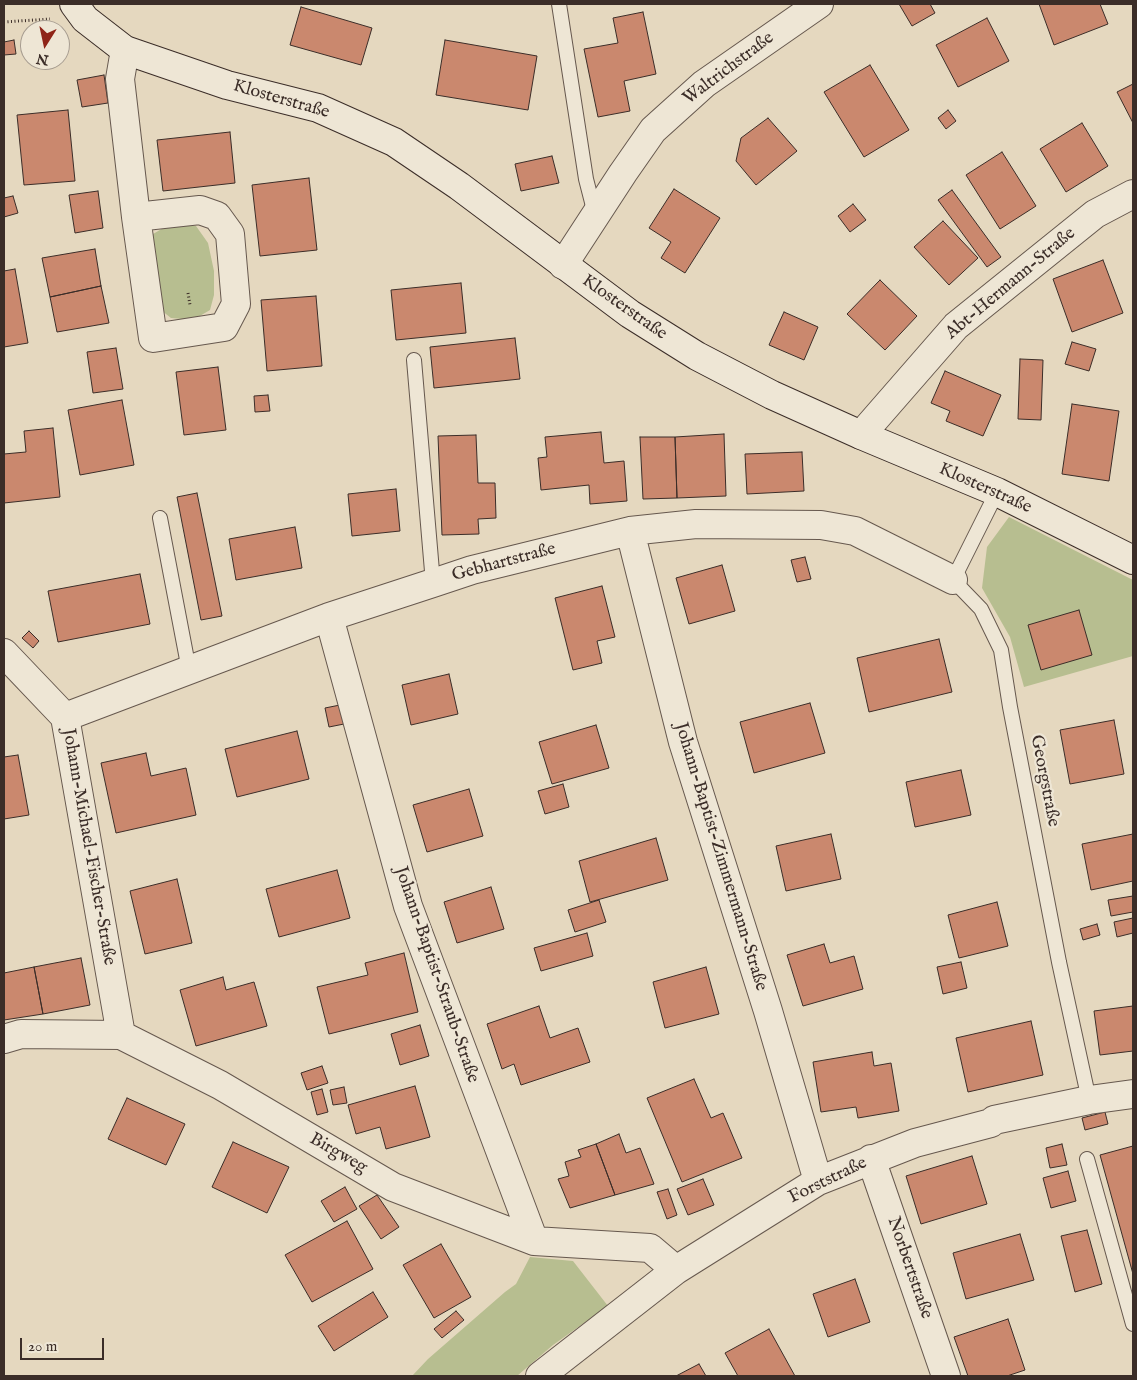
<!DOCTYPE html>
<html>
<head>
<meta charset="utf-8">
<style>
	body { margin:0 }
	#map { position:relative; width:1137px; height:1380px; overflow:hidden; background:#e5d8bf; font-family:"IM FELL English",serif }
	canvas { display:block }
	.frame { position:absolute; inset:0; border:5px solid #3b2d28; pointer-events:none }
	.north { position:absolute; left:20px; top:20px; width:50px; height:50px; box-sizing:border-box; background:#eee6d5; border:1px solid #a69c90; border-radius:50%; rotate:190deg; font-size:14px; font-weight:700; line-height:20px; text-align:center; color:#3b2d28 }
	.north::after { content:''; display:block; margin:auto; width:18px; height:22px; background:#8f2418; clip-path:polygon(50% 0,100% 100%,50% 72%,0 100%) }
	.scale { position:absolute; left:20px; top:1338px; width:84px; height:22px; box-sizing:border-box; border:2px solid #3b2d28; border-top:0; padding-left:6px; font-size:15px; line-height:18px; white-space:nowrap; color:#3b2d28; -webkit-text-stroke:4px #eee6d5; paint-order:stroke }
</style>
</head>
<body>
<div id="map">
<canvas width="1137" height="1380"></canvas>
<div class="frame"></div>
<div class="north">N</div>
<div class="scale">20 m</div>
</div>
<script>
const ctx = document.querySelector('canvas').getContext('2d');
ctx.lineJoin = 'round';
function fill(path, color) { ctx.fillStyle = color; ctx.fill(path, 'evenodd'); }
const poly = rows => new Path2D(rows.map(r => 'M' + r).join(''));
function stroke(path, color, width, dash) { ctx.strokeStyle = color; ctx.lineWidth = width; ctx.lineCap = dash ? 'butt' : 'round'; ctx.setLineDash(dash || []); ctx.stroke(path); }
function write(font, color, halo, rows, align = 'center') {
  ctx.font = font + ' "IM FELL English",serif'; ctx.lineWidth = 4.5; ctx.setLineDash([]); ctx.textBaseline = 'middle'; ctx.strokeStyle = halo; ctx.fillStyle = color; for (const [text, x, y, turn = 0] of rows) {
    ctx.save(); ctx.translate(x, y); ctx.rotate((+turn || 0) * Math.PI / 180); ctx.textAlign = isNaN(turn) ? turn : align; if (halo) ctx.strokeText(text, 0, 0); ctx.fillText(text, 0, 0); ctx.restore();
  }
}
const green = poly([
	[172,223,196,226,208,243,214,271,214,295,210,310,193,320,171,318,156,306,148,248,153,234],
	[1009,517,1133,580,1133,656,1024,687,1010,637,982,588,987,547],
	[530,1257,573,1261,608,1306,553,1345,517,1376,412,1376,428,1359,505,1292,516,1284]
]);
const building = poly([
	[899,4,930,4,935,13,912,26,899,4],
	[1039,4,1100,4,1108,24,1054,45,1039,4],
	[301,7,372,28,361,65,290,45,301,7],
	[643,12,656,74,624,81,630,111,598,117,584,49,618,43,613,18,643,12],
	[987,18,1009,61,958,87,936,45,987,18],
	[14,40,16,54,4,55,4,42,14,40],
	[445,40,537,56,528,110,436,95,445,40],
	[870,65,909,130,864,157,824,92,870,65],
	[104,75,108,103,82,107,77,80,104,75],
	[1133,84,1133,123,1117,92,1133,84],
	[68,110,75,181,24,185,17,115,68,110],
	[948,110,956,121,946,129,938,118,948,110],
	[768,118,797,151,756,185,736,161,741,138,768,118],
	[1082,123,1108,166,1066,192,1040,149,1082,123],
	[230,132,235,183,163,191,157,140,230,132],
	[1002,152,1036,206,1000,229,966,175,1002,152],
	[552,156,559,183,521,191,515,164,552,156],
	[309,178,317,250,260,256,252,185,309,178],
	[674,189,720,218,685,273,661,258,671,242,649,228,674,189],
	[952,190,1001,257,987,267,938,200,952,190],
	[98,191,103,228,75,233,69,195,98,191],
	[13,196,18,213,4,217,4,198,13,196],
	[853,204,866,220,850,232,838,216,853,204],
	[943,221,978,258,949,285,914,247,943,221],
	[95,249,101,286,50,297,42,258,95,249],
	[1103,260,1123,313,1072,332,1053,279,1103,260],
	[15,269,28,343,4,347,4,271,15,269],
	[880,280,917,316,885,350,847,314,880,280],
	[461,283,466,333,396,340,391,290,461,283],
	[101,286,109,323,57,332,50,297,101,286],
	[316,296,322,366,267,371,261,300,316,296],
	[784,312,818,327,804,360,769,345,784,312],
	[515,338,520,379,434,388,430,347,515,338],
	[1072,342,1096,349,1089,371,1065,364,1072,342],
	[116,348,123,389,93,393,87,352,116,348],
	[1020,359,1043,360,1041,420,1018,419,1020,359],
	[218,367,226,430,184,435,176,372,218,367],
	[945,371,1001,395,983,436,946,421,950,411,931,403,945,371],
	[268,395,270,411,255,412,254,396,268,395],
	[122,400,134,465,80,475,68,410,122,400],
	[1072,404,1119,411,1109,481,1062,474,1072,404],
	[53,428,60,497,4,503,4,454,26,452,24,431,53,428],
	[601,432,604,463,624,461,627,501,590,504,589,485,541,490,538,458,547,457,545,437,601,432],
	[724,434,726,496,677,498,675,437,724,434],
	[476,435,478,483,495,483,496,518,478,519,479,534,442,535,438,436,476,435],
	[640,437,675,437,677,498,643,499,640,437],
	[802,452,804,491,747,494,745,454,802,452],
	[396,489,400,531,352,536,348,494,396,489],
	[197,493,222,616,201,620,177,497,197,493],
	[295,527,302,568,236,580,229,539,295,527],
	[805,557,811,579,797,582,791,560,805,557],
	[722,565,735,611,689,624,676,578,722,565],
	[140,574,150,624,58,642,48,591,140,574],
	[602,586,615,637,597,641,602,663,573,670,555,598,602,586],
	[1079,610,1092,655,1041,670,1028,625,1079,610],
	[29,631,39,641,33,648,22,638,29,631],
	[939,639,952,692,869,712,857,658,939,639],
	[449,674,458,714,411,725,402,685,449,674],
	[810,703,825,753,754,773,740,722,810,703],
	[340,705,344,724,329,727,325,708,340,705],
	[1114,720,1124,774,1070,784,1060,730,1114,720],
	[596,725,609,768,552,784,539,742,596,725],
	[297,731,309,779,237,797,225,749,297,731],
	[146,753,151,776,186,768,196,815,116,833,101,763,146,753],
	[18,755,29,815,4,819,4,757,18,755],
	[961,770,971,815,915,827,906,782,961,770],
	[563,784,569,807,545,814,538,791,563,784],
	[469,789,483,836,427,852,413,805,469,789],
	[831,834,841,879,786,891,776,846,831,834],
	[1133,834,1133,881,1091,890,1082,844,1133,834],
	[656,838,668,880,590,902,579,861,656,838],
	[337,870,350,918,279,937,266,889,337,870],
	[177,879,192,943,145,954,130,891,177,879],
	[491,887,504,929,457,943,444,902,491,887],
	[1133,896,1133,912,1111,916,1108,900,1133,896],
	[599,900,606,922,575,932,568,910,599,900],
	[997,902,1008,946,959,958,948,915,997,902],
	[1133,918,1133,933,1117,937,1114,922,1133,918],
	[1097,924,1100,935,1083,940,1080,929,1097,924],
	[587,933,593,956,541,971,534,948,587,933],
	[824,944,830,963,854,956,863,989,803,1006,787,955,824,944],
	[404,953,418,1012,329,1034,317,987,368,975,365,963,404,953],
	[81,958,90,1005,43,1014,34,967,81,958],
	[961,962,967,988,943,994,937,967,961,962],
	[34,967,43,1014,4,1020,4,973,34,967],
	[706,967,719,1014,665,1028,653,982,706,967],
	[223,977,226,990,254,982,267,1026,196,1046,180,990,223,977],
	[539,1006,550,1038,578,1028,590,1062,521,1085,514,1064,502,1069,487,1024,539,1006],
	[1133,1006,1133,1051,1100,1055,1094,1011,1133,1006],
	[1031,1021,1043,1075,968,1092,956,1038,1031,1021],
	[420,1025,429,1056,400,1065,391,1034,420,1025],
	[872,1052,874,1066,891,1063,899,1111,858,1118,856,1107,821,1112,813,1062,872,1052],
	[322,1066,328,1083,307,1090,301,1073,322,1066],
	[694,1079,711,1118,723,1113,742,1158,682,1182,647,1098,694,1079],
	[415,1086,430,1137,386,1149,380,1127,356,1134,348,1105,415,1086],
	[344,1087,347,1103,333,1105,330,1090,344,1087],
	[322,1089,328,1112,317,1115,311,1092,322,1089],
	[127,1098,185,1124,166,1165,108,1139,127,1098],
	[1105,1112,1108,1124,1085,1130,1082,1118,1105,1112],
	[619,1134,626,1153,640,1148,654,1184,615,1195,596,1144,619,1134],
	[233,1142,289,1167,267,1213,212,1187,233,1142],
	[596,1144,615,1195,570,1208,558,1179,569,1176,565,1162,581,1157,578,1150,596,1144],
	[1062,1144,1067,1165,1050,1168,1046,1148,1062,1144],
	[1133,1146,1133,1274,1100,1155,1133,1146],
	[972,1156,987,1204,921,1224,906,1176,972,1156],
	[1068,1171,1076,1201,1051,1208,1043,1178,1068,1171],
	[703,1179,714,1205,688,1215,677,1189,703,1179],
	[345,1187,357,1209,334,1222,321,1201,345,1187],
	[668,1189,677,1215,667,1219,657,1192,668,1189],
	[377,1195,399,1227,381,1239,359,1206,377,1195],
	[347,1221,373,1269,312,1302,285,1255,347,1221],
	[1087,1230,1102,1284,1075,1292,1061,1236,1087,1230],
	[1020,1234,1034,1280,966,1299,953,1253,1020,1234],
	[441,1244,471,1297,434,1318,403,1265,441,1244],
	[855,1279,870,1322,828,1337,813,1294,855,1279],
	[373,1292,388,1317,334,1351,318,1326,373,1292],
	[456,1311,464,1320,442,1338,434,1329,456,1311],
	[1008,1319,1025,1370,1007,1376,968,1376,954,1337,1008,1319],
	[769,1329,795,1376,738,1376,725,1353,769,1329],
	[699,1364,706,1376,676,1376,699,1364]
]);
const path = poly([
	[4,22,50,19],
	[188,293,190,305]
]);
const lane = poly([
	[559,4,586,179,595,214],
	[414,360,433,583],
	[997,492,953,580,981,609,1001,650,1010,707,1059,962,1089,1100],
	[160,518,189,670],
	[1087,1159,1133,1324]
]);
const street = poly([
	[125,50,120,79,136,217,153,338,224,327,236,304,230,234,217,216,200,210,136,217],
	[563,265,623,173,653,130,704,84,819,4],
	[861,435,956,326,1095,214,1133,194],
	[630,531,683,742,768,1011,818,1181],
	[329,617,408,906,534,1241],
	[4,653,65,717,121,1035],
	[65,717,329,617,433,583,472,570,630,531,696,524,821,525,855,531,953,580],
	[4,1039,21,1034,121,1035,220,1085,393,1187,534,1241,650,1248,676,1270],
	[871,1159,946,1376],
	[540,1376,676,1270,818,1181,915,1143,991,1123,994,1120,1089,1100,1133,1094]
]);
const secondary = poly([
	[74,4,85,19,125,50,227,85,318,108,394,142,459,186,630,314,697,356,772,395,861,435,997,492,1133,560]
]);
const streetNames = [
	["Waltrichstraße",729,69,-37],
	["Klosterstraße",281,100,16],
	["Abt-Hermann-Straße",1011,284,-40],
	["Klosterstraße",624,308,35],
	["Klosterstraße",985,489,24],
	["Gebhartstraße",504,563,-15],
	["Georgstraße",1044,781,79],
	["Johann-Michael-Fischer-Straße",88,847,80],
	["Johann-Baptist-Zimmermann-Straße",720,857,73],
	["Johann-Baptist-Straub-Straße",436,975,71],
	["Birgweg",338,1154,30],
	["Forststraße",828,1181,-26],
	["Norbertstraße",909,1268,71]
];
fill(green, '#b7be90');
fill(building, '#ca886e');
stroke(building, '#3b2d28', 1);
stroke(lane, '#66584e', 16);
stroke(street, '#66584e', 30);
stroke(secondary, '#3b2d28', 30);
stroke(path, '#3b2d28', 3, [1, 2.5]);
stroke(lane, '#eee6d5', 14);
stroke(street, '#eee6d5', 28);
stroke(secondary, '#eee6d5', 28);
write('18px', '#3b2d28', '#eee6d5', streetNames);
</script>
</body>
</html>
